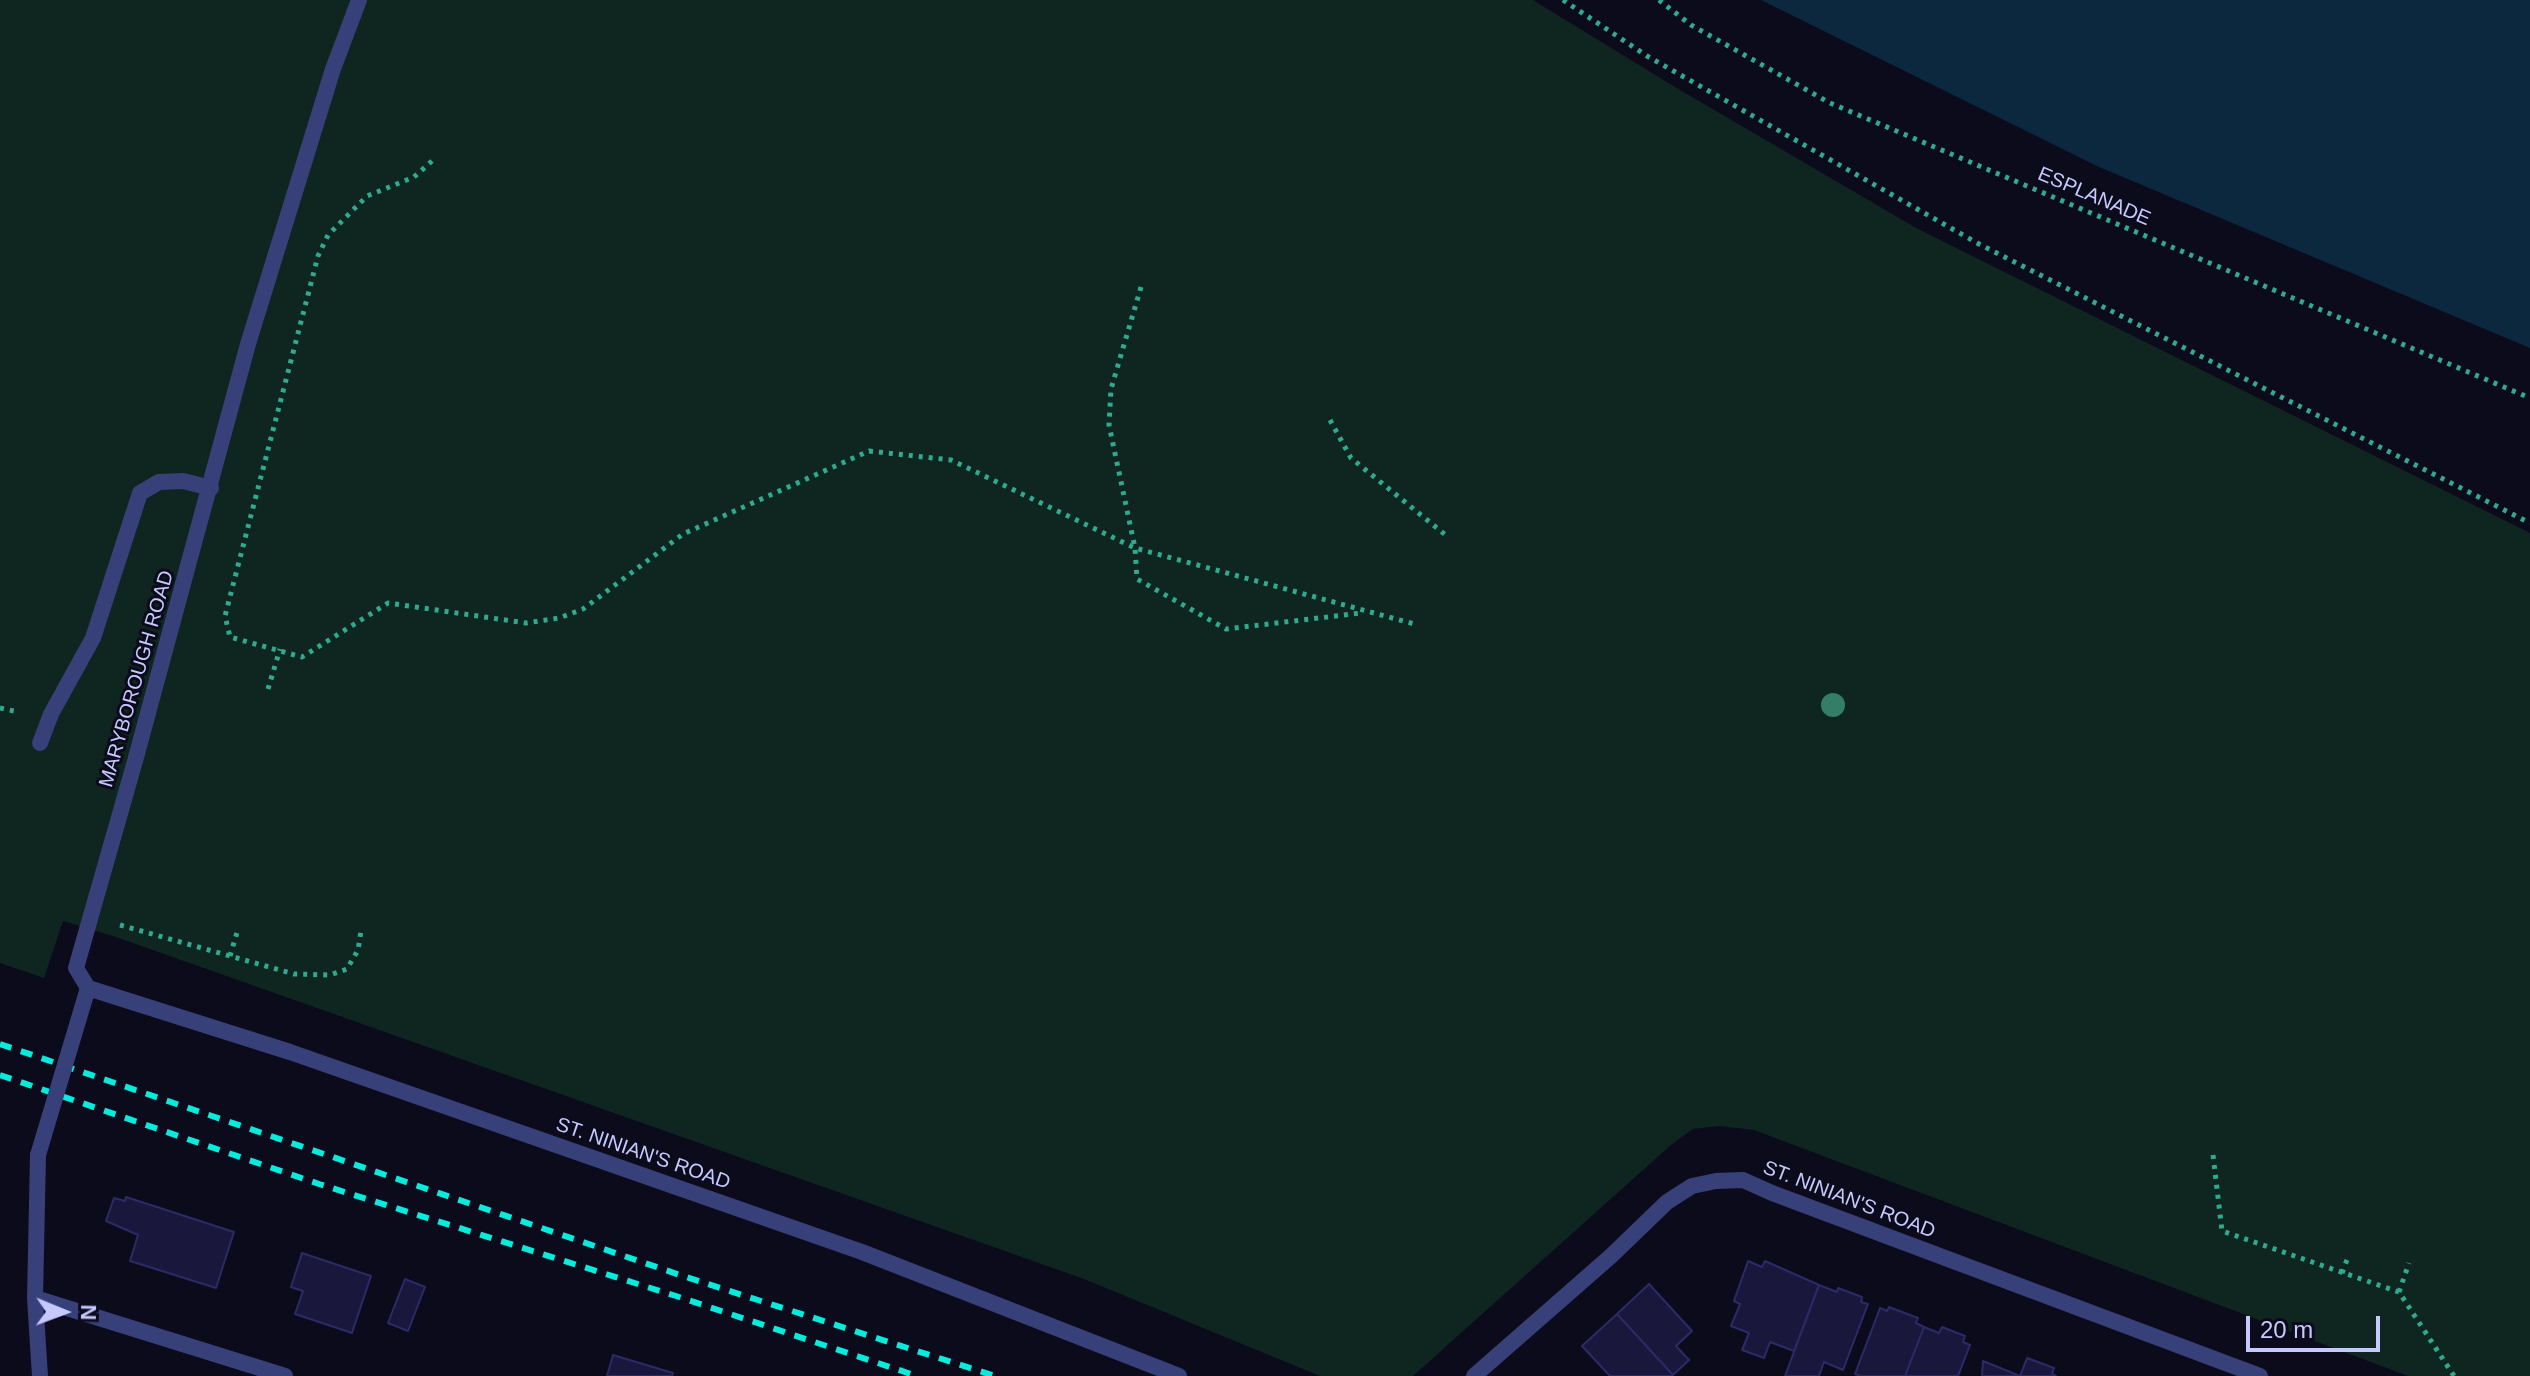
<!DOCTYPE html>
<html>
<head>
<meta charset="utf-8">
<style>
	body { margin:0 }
	#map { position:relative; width:2530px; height:1376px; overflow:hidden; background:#0b0b1b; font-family:Arial,sans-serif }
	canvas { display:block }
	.north { position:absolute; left:24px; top:1272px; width:80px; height:80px; -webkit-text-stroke:6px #0b0b1b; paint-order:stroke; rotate:91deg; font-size:22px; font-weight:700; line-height:32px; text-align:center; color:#c6c9fe }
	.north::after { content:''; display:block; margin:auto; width:28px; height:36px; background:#c6c9fe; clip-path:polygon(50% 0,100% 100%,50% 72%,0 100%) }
	.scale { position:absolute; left:2246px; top:1316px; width:134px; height:36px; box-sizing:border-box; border:4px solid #c6c9fe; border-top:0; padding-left:10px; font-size:24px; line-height:28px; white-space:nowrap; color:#c6c9fe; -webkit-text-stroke:6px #0b0b1b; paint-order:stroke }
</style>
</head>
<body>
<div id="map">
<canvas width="2530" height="1376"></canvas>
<div class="north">N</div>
<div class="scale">20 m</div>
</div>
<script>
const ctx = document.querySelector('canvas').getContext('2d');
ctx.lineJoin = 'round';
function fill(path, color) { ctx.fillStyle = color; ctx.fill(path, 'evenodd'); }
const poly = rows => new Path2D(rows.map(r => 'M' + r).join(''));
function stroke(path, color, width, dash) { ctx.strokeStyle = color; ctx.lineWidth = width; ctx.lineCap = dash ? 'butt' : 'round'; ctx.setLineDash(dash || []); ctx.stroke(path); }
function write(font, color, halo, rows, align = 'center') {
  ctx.font = font + ' Arial,sans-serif'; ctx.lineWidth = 6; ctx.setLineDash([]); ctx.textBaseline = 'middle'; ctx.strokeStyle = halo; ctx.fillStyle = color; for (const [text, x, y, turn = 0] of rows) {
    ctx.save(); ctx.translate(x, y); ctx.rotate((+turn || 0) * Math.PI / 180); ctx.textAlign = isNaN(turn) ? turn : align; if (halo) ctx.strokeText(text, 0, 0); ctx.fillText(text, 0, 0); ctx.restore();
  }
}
const green = poly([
	[0,0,1533,0,1675,87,1918,229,2530,533,2530,1376,2408,1376,1754,1130,1719,1126,1693,1129,1671,1145,1413,1376,1320,1376,1084,1279,116,937,63,921,44,978,0,963]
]);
const water = poly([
	[1761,0,2530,0,2530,348,2099,167]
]);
const building = poly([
	[126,1197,234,1232,216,1288,130,1261,138,1235,106,1221,114,1198,125,1201,126,1197],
	[302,1253,371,1276,352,1333,295,1314,303,1291,291,1287,302,1253],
	[1748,1261,1762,1267,1765,1261,1819,1285,1794,1351,1770,1342,1764,1358,1742,1350,1749,1333,1731,1326,1740,1304,1734,1301,1748,1261],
	[405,1279,425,1287,408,1331,388,1323,405,1279],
	[1649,1284,1692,1331,1676,1346,1689,1360,1673,1375,1617,1314,1649,1284],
	[1819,1285,1837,1292,1838,1288,1862,1297,1861,1302,1868,1304,1843,1370,1824,1362,1819,1376,1785,1376,1819,1285],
	[1889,1307,1918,1318,1916,1323,1924,1327,1905,1376,1861,1376,1855,1374,1880,1308,1887,1311,1889,1307],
	[1617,1314,1673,1375,1672,1376,1610,1376,1582,1346,1617,1314],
	[1924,1327,1939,1333,1942,1327,1965,1336,1963,1342,1970,1345,1958,1376,1905,1376,1924,1327],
	[613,1355,673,1373,672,1376,607,1376,613,1355],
	[2027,1358,2054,1368,2052,1374,2056,1376,1982,1376,1983,1361,2020,1376,2027,1358]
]);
const path = poly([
	[1563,0,1647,56,1979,244,2530,523],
	[1659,0,1691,25,1830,103,2530,398],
	[432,161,414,177,367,196,328,235,318,256,225,616,230,637,302,657,388,603,526,623,559,618,583,609,683,534,869,451,951,460,1135,548,1418,625],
	[1141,287,1111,389,1109,425,1135,548,1137,579,1226,629,1361,613],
	[1330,420,1351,458,1448,537],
	[268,689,280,649],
	[0,708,18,712],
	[120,925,294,974,330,975,347,969,358,950,361,931],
	[230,956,238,929],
	[2213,1155,2222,1231,2399,1292,2454,1376],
	[2342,1273,2348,1257],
	[2399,1292,2409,1263]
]);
const service = poly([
	[40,743,51,714,93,638,140,493,159,482,183,481,211,488]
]);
const minor = poly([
	[359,0,333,69,248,344,135,761,76,968,88,988,290,1052,862,1252,1179,1376],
	[38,1155,35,1298,40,1376],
	[35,1298,285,1376],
	[1474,1376,1611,1256,1667,1202,1692,1186,1716,1181,1743,1180,1772,1193,2260,1376]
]);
const rail = poly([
	[0,1044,683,1276,995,1376],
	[0,1075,319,1184,676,1296,917,1376]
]);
const minorBridge = poly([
	[38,1155,88,988]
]);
const trees = [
	[1833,705]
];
const streetNames = [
	["ESPLANADE",2094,197,23],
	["MARYBOROUGH ROAD",137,679,-74],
	["ST. NINIAN'S ROAD",643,1154,19],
	["ST. NINIAN'S ROAD",1849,1200,21]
];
fill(green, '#0e2520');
fill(water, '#0c283e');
fill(building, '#19183c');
stroke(building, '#2c2a67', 2);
stroke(path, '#2faa8e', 5, [4, 6]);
stroke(service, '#374079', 16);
stroke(minor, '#374079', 16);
stroke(rail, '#05ebdc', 6, [12, 10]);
stroke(minorBridge, '#374079', 16);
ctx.fillStyle = '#347d66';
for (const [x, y] of trees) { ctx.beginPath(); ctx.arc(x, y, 12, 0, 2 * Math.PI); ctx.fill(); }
write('20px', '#c6c9fe', '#0b0b1b', streetNames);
</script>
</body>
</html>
